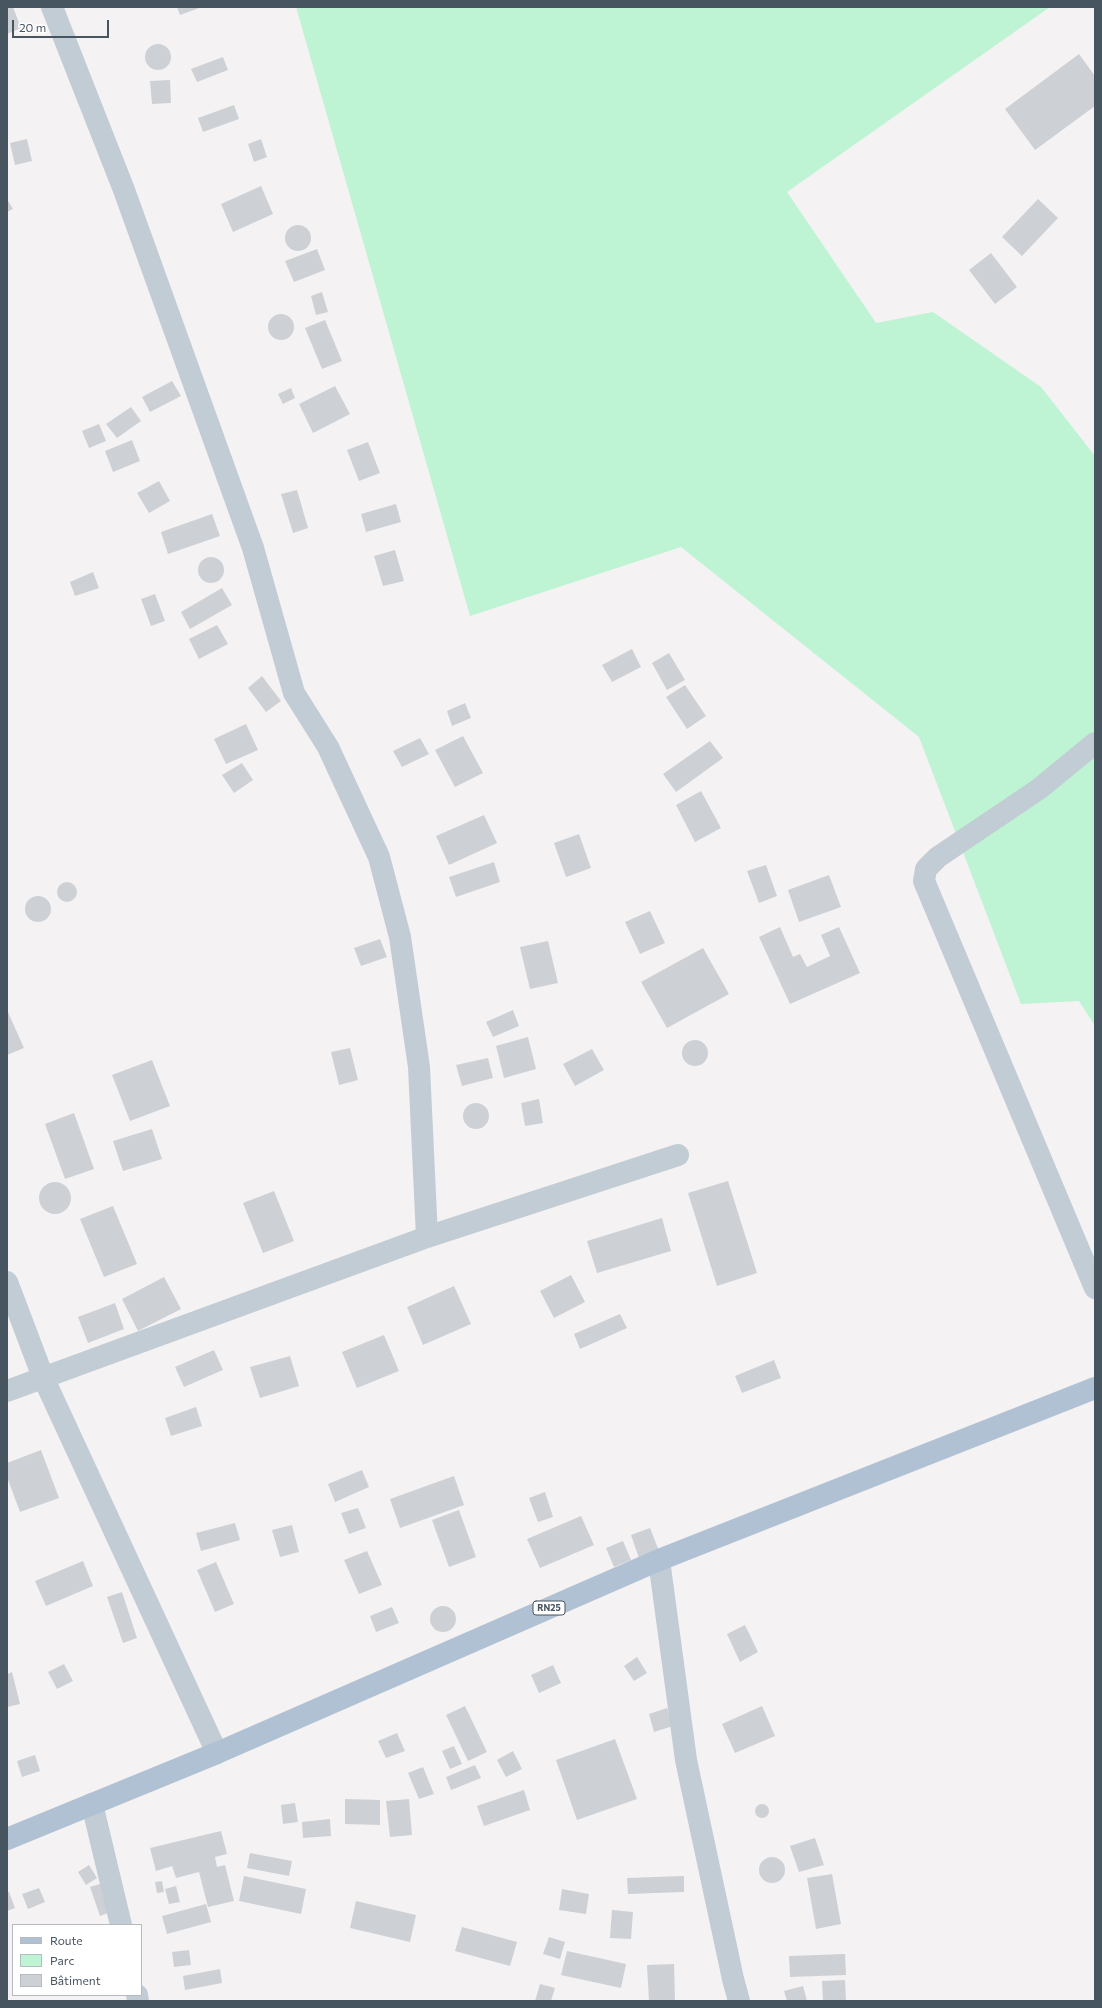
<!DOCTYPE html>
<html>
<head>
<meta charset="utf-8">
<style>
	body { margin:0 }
	#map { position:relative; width:1102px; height:2008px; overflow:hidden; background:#f4f2f2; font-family:Commissioner,sans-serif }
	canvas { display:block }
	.frame { position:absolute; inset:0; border:8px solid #475561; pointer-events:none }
	.legend { position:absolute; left:12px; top:1924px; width:130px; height:72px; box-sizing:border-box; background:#fff; border:1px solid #b5bbc0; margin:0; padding:5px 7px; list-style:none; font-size:12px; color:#475561 }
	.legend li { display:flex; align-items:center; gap:8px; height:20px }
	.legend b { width:20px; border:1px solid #b5bbc0 }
	.scale { position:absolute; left:12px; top:20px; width:97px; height:18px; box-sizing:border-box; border:2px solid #475561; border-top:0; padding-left:5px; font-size:12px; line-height:14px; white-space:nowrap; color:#475561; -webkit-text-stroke:3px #fff; paint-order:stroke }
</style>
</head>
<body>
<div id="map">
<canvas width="1102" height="2008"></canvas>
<div class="frame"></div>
<ul class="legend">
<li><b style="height:5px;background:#afc1d2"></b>Route</li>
<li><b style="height:11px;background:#bef4d3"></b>Parc</li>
<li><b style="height:11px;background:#cdd1d6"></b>Bâtiment</li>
</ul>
<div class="scale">20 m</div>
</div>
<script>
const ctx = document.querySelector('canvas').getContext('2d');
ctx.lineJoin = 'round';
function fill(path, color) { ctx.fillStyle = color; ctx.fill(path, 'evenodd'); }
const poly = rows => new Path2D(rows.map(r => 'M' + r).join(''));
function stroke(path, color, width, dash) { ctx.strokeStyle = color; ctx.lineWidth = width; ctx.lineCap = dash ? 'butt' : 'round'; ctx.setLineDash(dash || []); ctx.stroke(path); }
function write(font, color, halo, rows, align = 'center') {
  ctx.font = font + ' Commissioner,sans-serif'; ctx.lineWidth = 4; ctx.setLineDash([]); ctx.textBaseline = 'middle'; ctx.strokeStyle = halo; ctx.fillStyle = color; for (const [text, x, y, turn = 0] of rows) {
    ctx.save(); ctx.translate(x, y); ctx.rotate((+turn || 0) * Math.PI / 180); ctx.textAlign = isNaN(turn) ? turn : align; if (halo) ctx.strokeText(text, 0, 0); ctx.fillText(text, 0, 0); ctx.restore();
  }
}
const green = poly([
	[296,7,1050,7,787,192,876,323,933,312,1041,387,1095,456,1095,1026,1079,1001,1021,1004,919,737,681,547,470,616]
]);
const building = poly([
	[7,7,13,7,21,28,7,34],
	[177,7,202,7,180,15],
	'145 57a13 13 0 1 1 26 0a13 13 0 1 1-26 0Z',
	[1079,54,1095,76,1095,106,1035,150,1005,109],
	[223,57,228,70,197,82,191,69],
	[170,80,171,103,152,104,150,81],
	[234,105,239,119,203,132,198,118],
	[27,139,32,161,15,165,10,143],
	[261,139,267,157,254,162,248,144],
	[261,186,273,214,233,232,221,204],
	[7,199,13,209,7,212],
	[1038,199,1058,218,1022,256,1002,237],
	'285 238a13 13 0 1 1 26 0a13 13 0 1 1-26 0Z',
	[317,249,325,270,294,282,285,261],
	[991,253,1017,287,995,304,969,270],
	[322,292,328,312,316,315,311,296],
	'268 327a13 13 0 1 1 26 0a13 13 0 1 1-26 0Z',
	[325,320,342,361,322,369,305,328],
	[172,381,181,396,150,412,142,397],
	[335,386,350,414,313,433,299,404],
	[291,388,295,398,283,404,278,394],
	[131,407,141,421,117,438,106,424],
	[99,424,106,441,89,448,82,431],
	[132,440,140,461,113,472,105,451],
	[368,442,380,473,359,481,347,450],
	[159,481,170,501,149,513,137,493],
	[297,490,308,528,293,533,281,494],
	[396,504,401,522,366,532,361,514],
	[212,514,220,536,168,554,161,532],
	[395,550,404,581,383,586,374,556],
	'198 570a13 13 0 1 1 26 0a13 13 0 1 1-26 0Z',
	[93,572,99,588,75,596,70,582],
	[222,588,232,605,190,629,181,612],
	[155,594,165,621,151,626,141,599],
	[217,625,228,644,199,659,189,639],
	[632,649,641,667,612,682,602,665],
	[669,653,685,680,667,690,652,663],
	[262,676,281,701,266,712,248,688],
	[685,685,706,716,687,729,666,697],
	[465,703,471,718,452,726,447,711],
	[246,724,258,750,226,764,214,739],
	[463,736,483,773,455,787,435,750],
	[420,738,429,754,402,767,393,751],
	[710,741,723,758,676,792,663,774],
	[242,763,253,780,234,793,222,775],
	[701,791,721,828,695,842,676,805],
	[484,815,497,843,449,865,436,836],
	[579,834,591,868,566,877,554,843],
	[494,862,500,882,456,897,449,877],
	[766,865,777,896,759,903,747,871],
	[829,875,841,907,799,922,788,890],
	'57 892a10 10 0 1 1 20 0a10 10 0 1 1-20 0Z',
	'25 909a13 13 0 1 1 26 0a13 13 0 1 1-26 0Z',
	[650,911,665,943,640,954,625,922],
	[780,927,793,957,800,954,807,967,830,956,821,935,839,927,860,973,790,1004,759,937],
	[380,939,387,957,361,966,354,948],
	[548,941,558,983,530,989,520,947],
	[703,948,729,994,667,1028,641,982],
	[7,1010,24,1048,7,1055],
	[513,1010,519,1026,493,1037,486,1022],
	[528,1037,536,1069,504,1078,496,1046],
	'682 1053a13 13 0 1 1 26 0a13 13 0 1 1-26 0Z',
	[350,1048,358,1080,339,1085,331,1052],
	[592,1049,604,1070,575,1086,563,1064],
	[488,1058,493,1078,462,1086,456,1065],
	[152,1060,170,1106,130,1121,112,1075],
	[539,1099,543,1123,525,1126,521,1103],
	'463 1116a13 13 0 1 1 26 0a13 13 0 1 1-26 0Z',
	[74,1113,94,1169,65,1179,45,1124],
	[152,1129,162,1159,123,1171,113,1141],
	[728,1181,757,1273,717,1286,688,1193],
	'39 1198a16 16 0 1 1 32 0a16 16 0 1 1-32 0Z',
	[274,1191,294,1241,263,1253,243,1203],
	[113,1206,137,1264,104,1277,80,1219],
	[662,1218,671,1251,597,1273,587,1241],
	[571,1275,585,1302,554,1318,540,1291],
	[164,1277,181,1309,138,1331,122,1299],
	[454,1286,471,1324,423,1345,407,1307],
	[115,1303,124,1329,88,1343,78,1317],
	[620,1314,627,1328,580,1349,574,1334],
	[384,1335,399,1371,357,1388,342,1352],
	[214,1350,223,1370,184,1387,175,1367],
	[290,1356,299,1386,260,1398,250,1367],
	[774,1360,781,1378,742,1393,735,1376],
	[196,1407,202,1426,171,1436,165,1418],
	[41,1450,59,1498,20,1512,7,1477,7,1463],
	[362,1470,369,1487,335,1502,328,1484],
	[454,1476,464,1505,400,1528,390,1499],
	[545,1492,553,1517,538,1522,529,1498],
	[358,1508,366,1528,349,1534,341,1513],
	[459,1510,476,1557,449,1567,432,1520],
	[581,1516,594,1545,540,1568,527,1539],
	[235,1523,240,1540,201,1551,196,1533],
	[292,1525,299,1552,280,1557,272,1530],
	[650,1528,659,1551,639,1558,631,1535],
	[623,1541,631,1560,614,1567,606,1548],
	[367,1551,382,1585,359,1594,344,1560],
	[83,1561,93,1586,46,1606,35,1581],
	[216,1562,234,1604,215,1612,197,1570],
	[122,1592,137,1638,123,1643,107,1597],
	'430 1619a13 13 0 1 1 26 0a13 13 0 1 1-26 0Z',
	[392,1607,399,1623,376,1632,370,1616],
	[745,1625,758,1652,740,1662,727,1634],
	[637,1657,647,1673,634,1681,624,1666],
	[64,1664,73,1681,57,1689,48,1672],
	[553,1665,561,1683,539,1693,531,1675],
	[12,1672,20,1704,7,1707,7,1674],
	[465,1706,487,1752,468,1761,446,1715],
	[762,1706,775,1736,735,1753,722,1724],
	[667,1708,673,1726,654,1732,649,1714],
	[397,1733,405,1751,386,1758,378,1741],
	[615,1739,637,1799,577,1820,556,1760],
	[454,1746,462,1764,450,1769,442,1751],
	[513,1751,522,1769,506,1777,497,1760],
	[35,1755,40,1771,22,1777,17,1761],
	[475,1765,481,1778,451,1790,446,1777],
	[423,1767,434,1794,419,1799,408,1773],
	[524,1790,530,1810,484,1826,477,1806],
	[345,1799,380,1800,380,1825,345,1824],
	[409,1799,412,1835,390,1837,386,1801],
	[295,1803,298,1822,283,1824,281,1805],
	'755 1811a7 7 0 1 1 14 0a7 7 0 1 1-14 0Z',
	[330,1819,331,1836,303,1838,302,1822],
	[221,1831,227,1854,215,1857,217,1867,225,1865,234,1901,208,1907,199,1872,176,1878,172,1866,156,1871,150,1848],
	[815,1838,824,1865,799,1872,790,1846],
	[250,1853,292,1861,289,1876,247,1868],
	'759 1870a13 13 0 1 1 26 0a13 13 0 1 1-26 0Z',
	[89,1865,97,1878,86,1885,78,1872],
	[832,1874,841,1924,816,1929,807,1878],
	[244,1876,306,1889,301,1914,239,1901],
	[684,1876,684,1892,628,1894,627,1878],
	[162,1881,164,1892,157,1893,155,1882],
	[103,1883,113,1911,100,1916,90,1887],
	[176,1886,180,1902,169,1904,165,1889],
	[39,1888,45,1902,28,1909,22,1894],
	[562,1889,589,1894,586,1914,559,1910],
	[7,1892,9,1892,15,1908,7,1911],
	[356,1901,416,1915,410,1942,350,1928],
	[206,1904,211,1922,167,1934,162,1916],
	[612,1910,633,1912,631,1939,610,1938],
	[462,1927,517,1942,510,1966,455,1951],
	[549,1937,565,1942,560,1959,543,1954],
	[189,1950,191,1965,174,1967,172,1952],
	[567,1951,626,1964,621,1988,561,1975],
	[845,1954,846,1975,790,1977,789,1956],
	[674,1964,675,2001,649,2001,647,1965],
	[220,1969,222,1983,185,1990,183,1976],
	[845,1980,846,2001,823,2001,822,1981],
	[540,1984,555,1988,551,2001,535,2001],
	[803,1986,807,2001,787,2001,784,1991]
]);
const minor = poly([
	[52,7,124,190,253,548,294,693,328,747,379,857,400,937,419,1067,427,1237],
	[1095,743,1039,789,938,857,926,869,924,881,1095,1288],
	[7,1282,43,1377,217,1753],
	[7,1391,427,1237,678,1155],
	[659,1560,686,1760,733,1979,739,2001],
	[92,1804,121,1925],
	[137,1995,138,2001]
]);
const major = poly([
	[7,1839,217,1753,659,1560,1095,1388]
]);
const shields = [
	[549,1608,32]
];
const shieldNames = [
	["RN25",549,1608]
];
fill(green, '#bef4d3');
fill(building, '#cdd1d6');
stroke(minor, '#c2ccd4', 22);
stroke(major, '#afc1d2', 22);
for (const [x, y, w] of shields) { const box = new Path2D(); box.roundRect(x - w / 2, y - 7, w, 14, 3); ctx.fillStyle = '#fff'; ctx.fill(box); stroke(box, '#475561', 1); }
write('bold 9px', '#475561', null, shieldNames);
</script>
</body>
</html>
